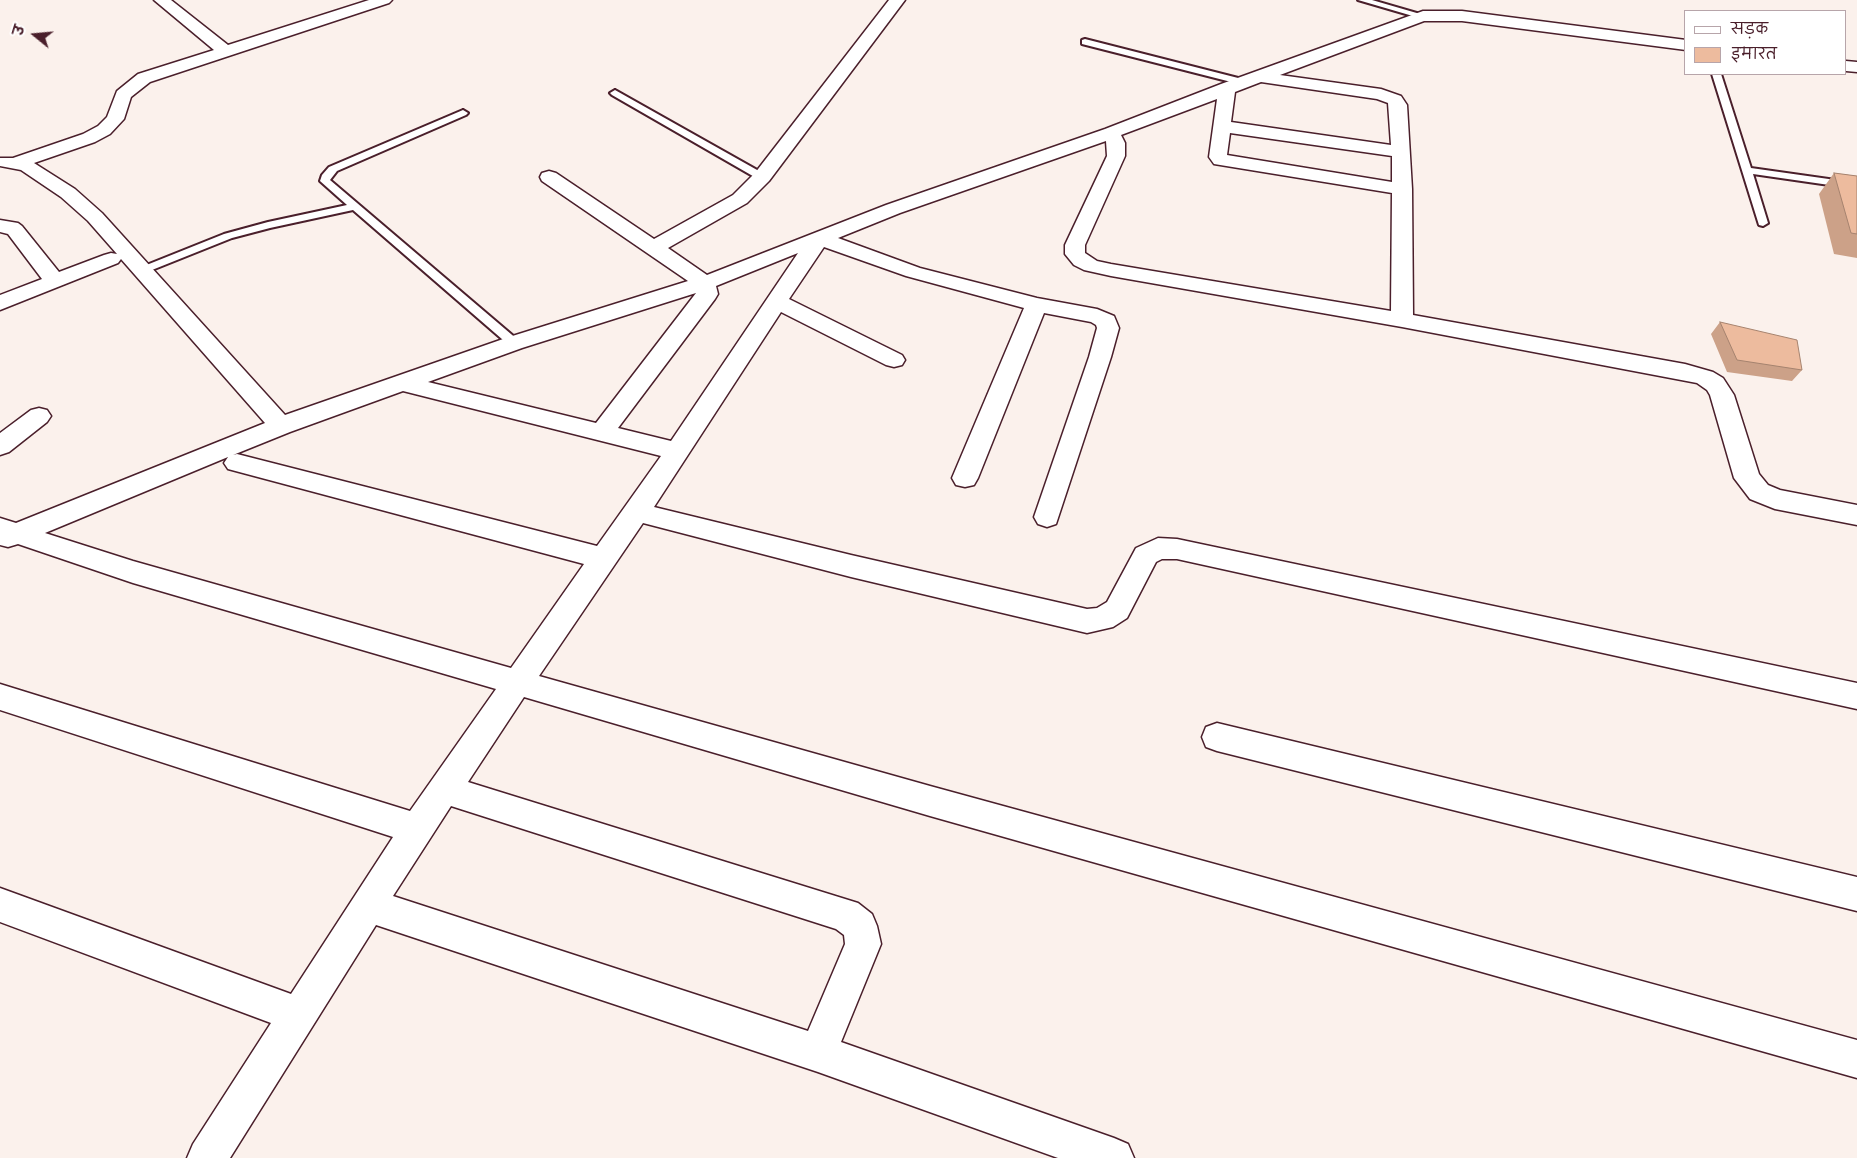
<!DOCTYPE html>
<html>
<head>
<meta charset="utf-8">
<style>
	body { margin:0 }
	#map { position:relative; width:1857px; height:1158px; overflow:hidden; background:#fbf1ec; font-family:"Indie Flower","Playpen Sans Deva",sans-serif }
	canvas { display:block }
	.legend { position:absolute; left:1684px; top:10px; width:162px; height:65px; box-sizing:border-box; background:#fff; border:1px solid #b7a5aa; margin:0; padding:6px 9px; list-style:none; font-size:15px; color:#4a1f2b }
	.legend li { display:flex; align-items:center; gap:10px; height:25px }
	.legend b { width:25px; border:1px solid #b7a5aa }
	.north { position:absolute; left:10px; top:10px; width:50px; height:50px; -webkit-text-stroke:4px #fff; paint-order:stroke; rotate:287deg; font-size:14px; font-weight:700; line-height:20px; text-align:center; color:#4a1f2b }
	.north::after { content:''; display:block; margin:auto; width:18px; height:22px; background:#4a1f2b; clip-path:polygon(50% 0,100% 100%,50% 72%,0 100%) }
</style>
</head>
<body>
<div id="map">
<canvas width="1857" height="1158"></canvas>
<ul class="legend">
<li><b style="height:6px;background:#fff"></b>सड़क</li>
<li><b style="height:14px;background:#edbb9e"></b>इमारत</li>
</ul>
<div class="north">उ</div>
</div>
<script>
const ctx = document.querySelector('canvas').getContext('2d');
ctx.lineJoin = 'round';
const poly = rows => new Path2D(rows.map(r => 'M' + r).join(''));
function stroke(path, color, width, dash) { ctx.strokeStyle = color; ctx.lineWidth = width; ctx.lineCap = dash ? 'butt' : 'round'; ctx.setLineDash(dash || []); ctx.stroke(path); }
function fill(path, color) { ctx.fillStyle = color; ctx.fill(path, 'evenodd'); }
const service = poly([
	[1358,0,1372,0,1427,16,1423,19,1358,0],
	[1085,39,1246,80,1248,82,1243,85,1082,44,1082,40,1085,39],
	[1712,74,1721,74,1751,168,1857,183,1857,189,1753,174,1768,223,1763,226,1759,225,1712,74],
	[615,90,766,175,767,177,762,180,758,179,612,95,610,93,615,90],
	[463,110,468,113,466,115,337,171,330,180,518,340,520,343,518,346,510,346,353,210,270,228,232,238,147,272,139,272,137,270,139,268,224,234,268,222,347,205,320,181,322,175,329,167,463,110]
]);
const minor = poly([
	[154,0,171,0,228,45,369,0,392,0,389,3,150,82,131,97,124,119,110,134,95,142,34,163,75,189,102,213,285,415,506,338,688,281,542,181,540,177,542,173,549,171,556,173,654,239,733,195,755,173,889,0,905,0,769,181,747,203,668,248,707,275,886,205,1105,129,1221,84,1423,11,1462,11,1686,40,1686,50,1462,21,1424,21,1280,75,1381,89,1401,96,1407,105,1412,189,1413,315,1685,364,1713,372,1723,378,1734,395,1759,474,1768,485,1780,490,1857,505,1857,525,1775,509,1750,499,1734,478,1710,395,1707,390,1697,383,1402,327,1111,276,1084,270,1074,265,1065,254,1065,245,1107,156,1106,141,900,213,838,238,920,268,1037,298,1097,309,1114,316,1119,328,1111,357,1056,524,1047,527,1038,524,1034,517,1089,357,1097,328,1096,325,1091,322,1044,313,978,478,974,485,965,487,956,485,952,478,1024,308,906,276,824,247,789,299,902,355,905,360,902,365,894,367,886,365,781,312,654,507,851,555,1087,609,1097,608,1107,602,1136,548,1158,538,1177,539,1857,683,1857,709,1177,559,1162,559,1156,562,1127,618,1113,627,1087,633,851,577,643,523,539,676,930,786,1857,1040,1857,1078,930,816,524,697,468,782,858,903,872,914,877,926,881,944,841,1042,1114,1138,1128,1144,1134,1158,1058,1158,818,1072,376,925,230,1158,187,1158,193,1144,271,1023,0,922,0,888,291,994,393,837,0,710,0,684,410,811,496,689,133,583,18,544,8,547,0,545,0,518,16,523,265,423,121,259,118,263,0,310,0,295,42,279,8,234,0,232,0,220,18,223,22,226,59,272,104,255,111,253,117,254,88,221,61,197,21,170,0,166,0,158,13,158,83,134,98,126,107,117,117,91,138,74,214,50,154,0],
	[1261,82,1377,99,1388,103,1391,145,1231,122,1235,92,1261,82],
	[1217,99,1209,157,1214,164,1392,193,1391,311,1111,264,1097,261,1085,253,1085,245,1125,156,1125,143,1121,135,1217,99],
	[1230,133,1392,156,1392,182,1227,155,1230,133],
	[798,253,671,441,618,428,715,299,718,294,716,286,798,253],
	[696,293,596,423,428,382,522,348,696,293],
	[403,391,661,456,597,546,237,454,233,455,290,432,403,391],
	[228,457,224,463,228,469,584,564,511,668,133,561,45,533,228,457],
	[451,806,836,929,844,935,845,944,808,1031,393,896,451,806],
	[1846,61,1857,62,1857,72,1846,71,1846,61],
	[39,408,47,410,51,416,47,422,9,452,0,455,0,433,31,410,39,408],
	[1217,723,1857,877,1857,911,1217,751,1206,747,1202,737,1206,727,1217,723]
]);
const wall = poly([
	[1834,173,1857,176,1857,258,1834,254,1819,194],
	[1720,322,1802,370,1792,381,1727,372,1711,334]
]);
const building = poly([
	[1834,173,1857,176,1857,234,1851,233,1834,173],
	[1720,322,1797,340,1802,370,1737,360,1720,322]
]);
stroke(service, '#4a1f2b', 4);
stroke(minor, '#4a1f2b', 3);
fill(service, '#fff');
fill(minor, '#fff');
fill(wall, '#cca188');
fill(building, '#edbb9e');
stroke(building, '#a6836f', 1);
</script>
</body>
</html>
